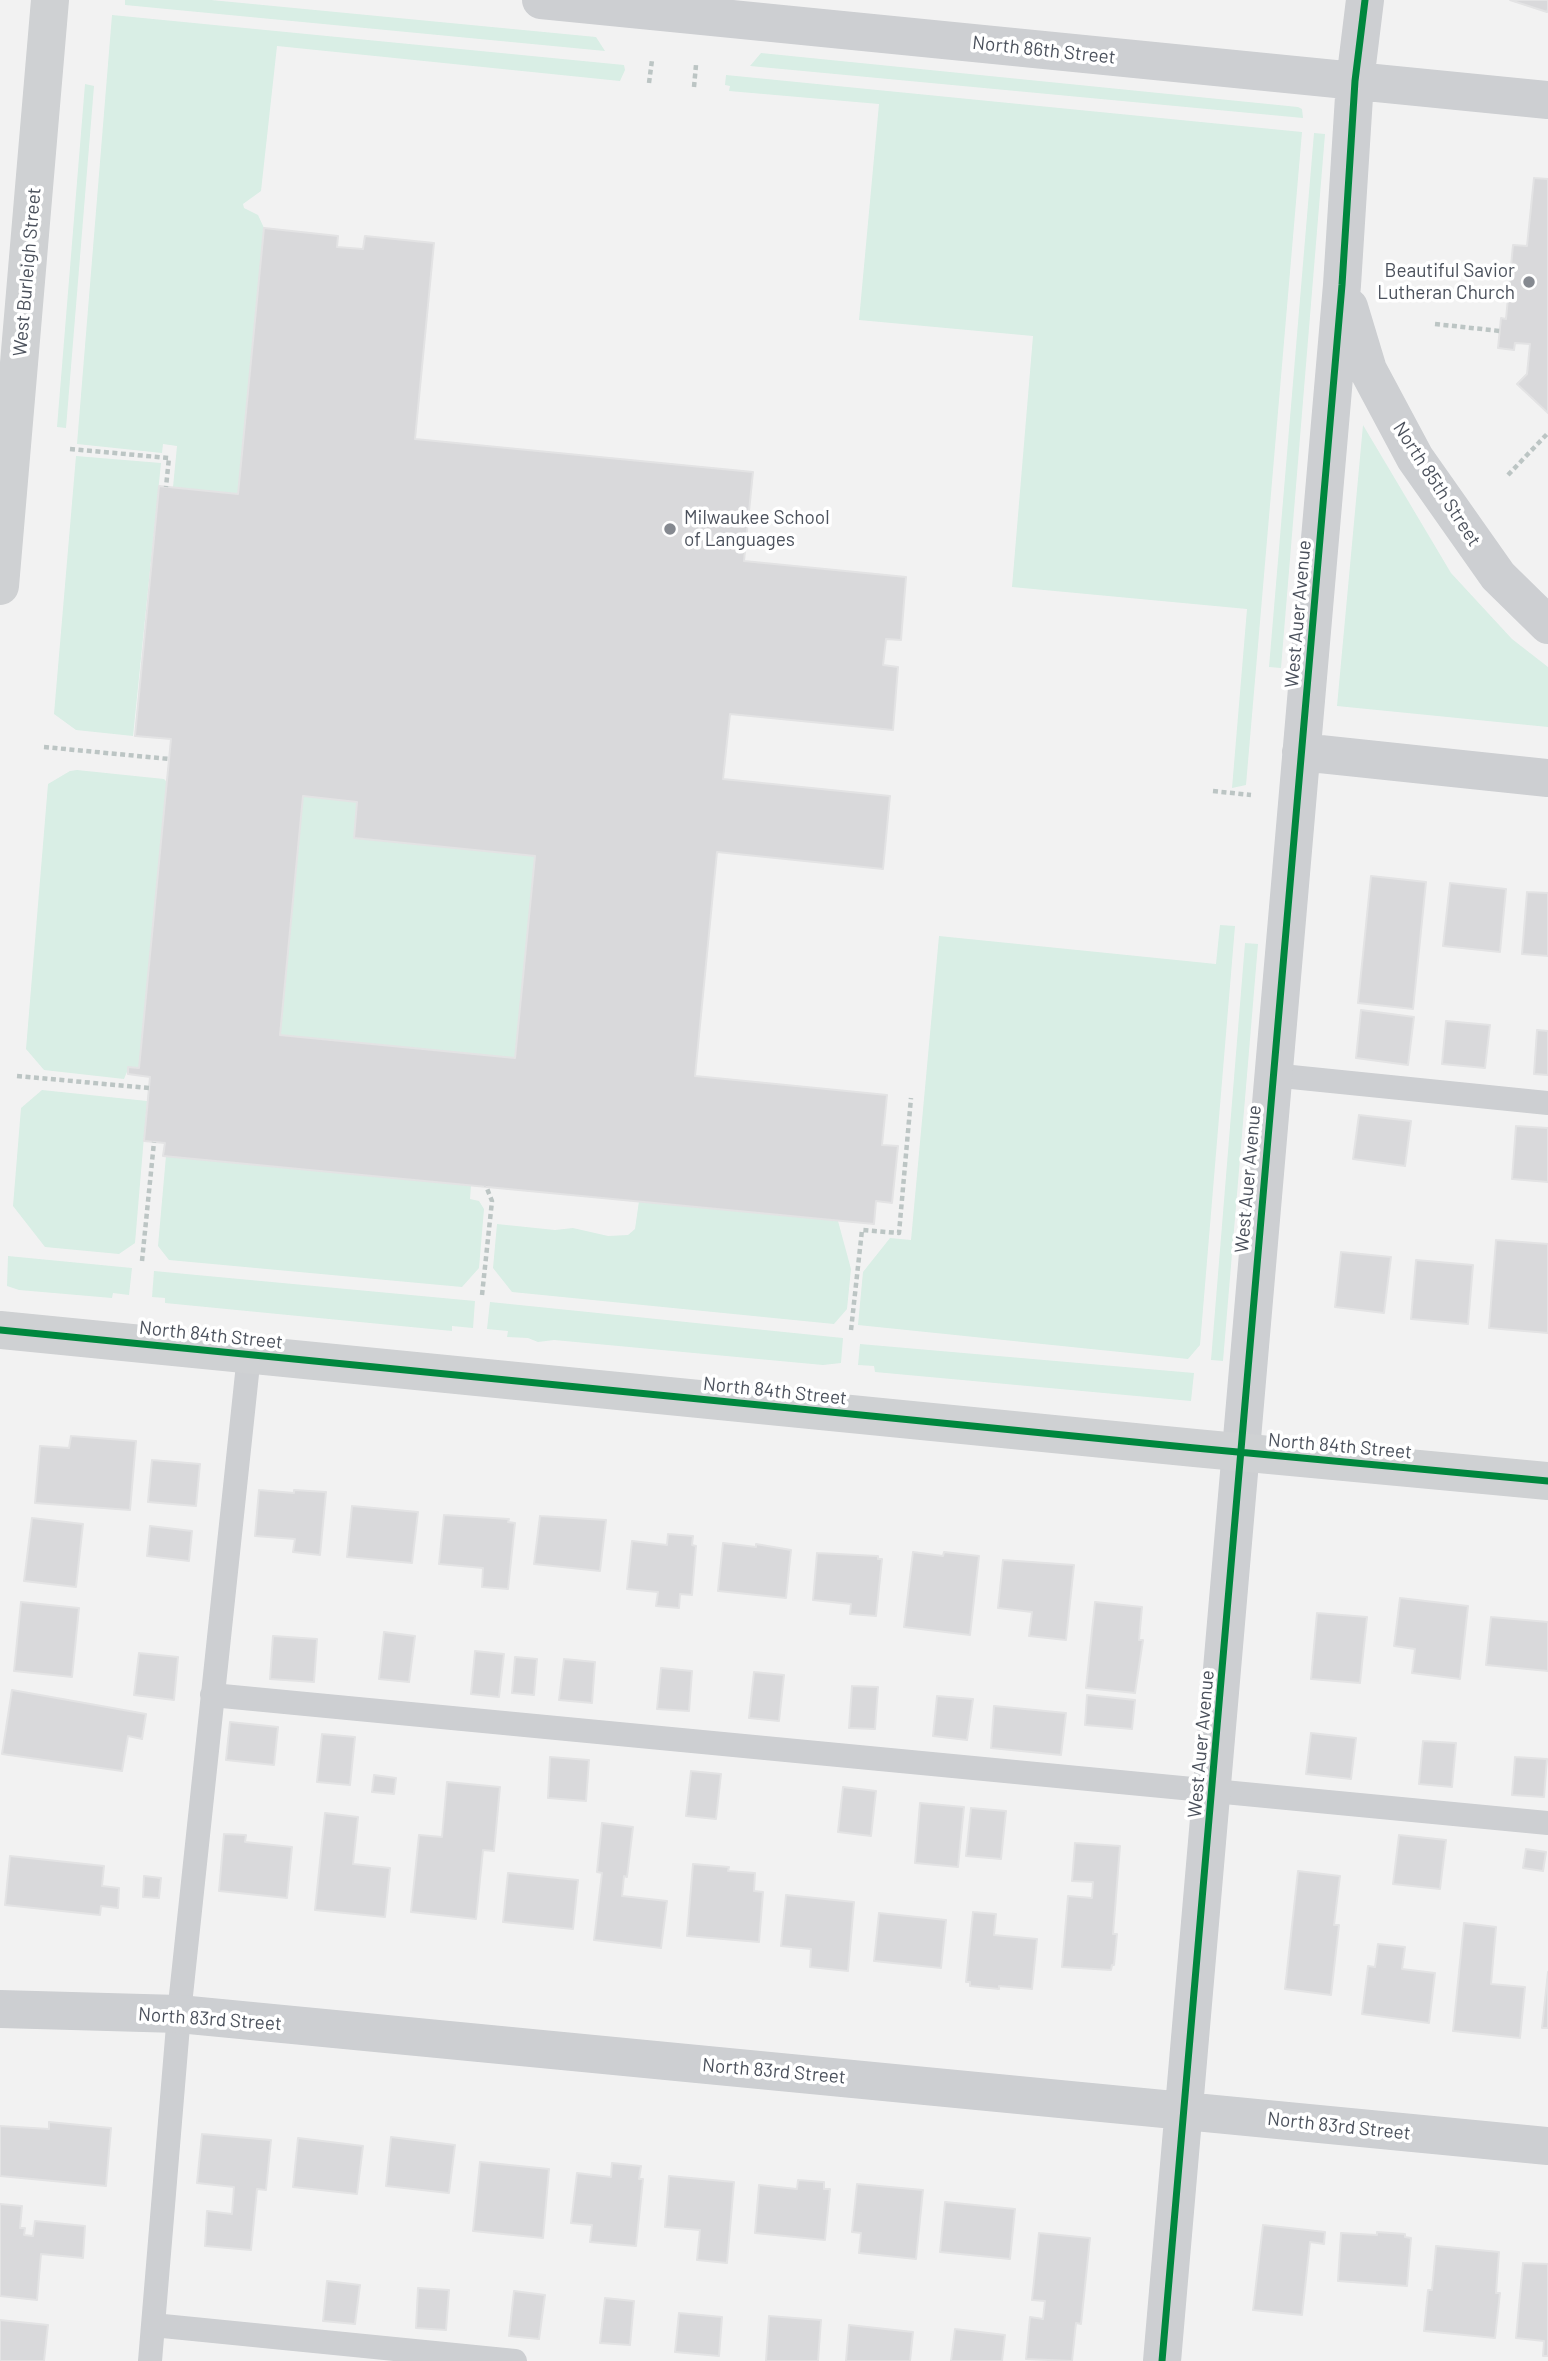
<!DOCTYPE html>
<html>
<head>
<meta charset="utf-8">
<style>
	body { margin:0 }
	canvas { display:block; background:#f2f2f2 }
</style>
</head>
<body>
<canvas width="1548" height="2361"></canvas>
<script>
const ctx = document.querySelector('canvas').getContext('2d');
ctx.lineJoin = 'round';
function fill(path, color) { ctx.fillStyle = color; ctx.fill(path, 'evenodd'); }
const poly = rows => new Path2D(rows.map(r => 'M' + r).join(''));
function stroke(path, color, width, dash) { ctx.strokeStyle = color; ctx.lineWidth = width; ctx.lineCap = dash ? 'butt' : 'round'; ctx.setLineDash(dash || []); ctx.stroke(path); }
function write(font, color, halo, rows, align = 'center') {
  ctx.font = font + ' Barlow,sans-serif'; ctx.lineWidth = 7; ctx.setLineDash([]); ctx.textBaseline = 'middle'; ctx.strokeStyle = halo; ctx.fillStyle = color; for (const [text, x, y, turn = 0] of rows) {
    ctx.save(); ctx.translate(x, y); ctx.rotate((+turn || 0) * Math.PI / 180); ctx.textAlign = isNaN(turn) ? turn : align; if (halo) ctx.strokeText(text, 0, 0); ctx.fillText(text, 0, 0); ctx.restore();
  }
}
const green = poly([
	[125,0,211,0,596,37,605,51,125,5],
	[112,15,624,65,625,70,620,81,277,46,261,191,243,204,244,208,258,215,264,228,238,494,173,487,177,446,163,444,162,453,77,444],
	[761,53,1298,107,1302,109,1303,118,750,66],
	[726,75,1302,132,1246,785,1232,788,1247,609,1012,587,1033,336,859,320,879,104,729,91,730,86,725,85],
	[85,84,94,86,66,428,57,427],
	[1314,133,1325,134,1281,668,1269,667],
	[1363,425,1451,573,1512,639,1548,667,1548,727,1337,706],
	[76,456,161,463,133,736,76,730,54,714],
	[77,770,164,779,167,782,139,1068,129,1067,124,1079,44,1070,26,1049,48,784,70,771],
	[303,796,357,802,354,838,535,856,515,1058,280,1035],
	[1220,925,1235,926,1200,1345,1188,1359,858,1325,863,1272,890,1238,911,1240,939,936,1216,964],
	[1245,943,1258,944,1223,1361,1211,1360],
	[42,1090,147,1101,135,1243,119,1254,45,1247,13,1206,21,1108],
	[166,1156,471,1185,470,1199,479,1201,484,1209,479,1268,462,1287,169,1260,158,1246],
	[639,1201,838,1221,851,1269,847,1309,834,1324,512,1292,493,1268,497,1224,555,1230,573,1228,608,1236,628,1235,635,1229],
	[8,1256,132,1268,129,1295,113,1293,112,1298,19,1290,7,1286],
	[154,1271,475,1301,473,1328,452,1326,452,1331,165,1303,165,1298,152,1297],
	[490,1302,843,1338,841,1363,823,1365,554,1340,538,1342,528,1338,507,1337,508,1331,487,1329],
	[860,1344,1194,1373,1191,1401,875,1372,874,1366,858,1365]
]);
const building = poly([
	[1510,0,1548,0,1548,9,1547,12,1510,0],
	[1534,178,1548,179,1548,413,1517,384,1527,374,1530,344,1515,343,1514,350,1498,348,1501,318,1506,319,1513,245,1527,246,1534,178],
	[264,228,338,236,337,247,363,249,365,236,434,243,415,439,753,472,744,561,906,577,901,640,886,639,883,665,898,667,893,730,730,714,723,779,890,796,883,869,717,852,695,1076,887,1095,882,1145,898,1146,892,1203,876,1201,874,1224,163,1156,165,1143,144,1141,150,1077,128,1074,128,1067,139,1068,171,739,135,736,159,486,238,494,264,228],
	[303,796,357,802,354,838,535,856,515,1058,280,1035,303,796],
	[1371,876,1426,882,1413,1009,1358,1003,1371,876],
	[1450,883,1506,889,1500,952,1443,946,1450,883],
	[1527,892,1548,893,1548,956,1522,954,1527,892],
	[1361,1010,1414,1017,1408,1065,1356,1058,1361,1010],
	[1446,1021,1490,1025,1485,1068,1442,1064,1446,1021],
	[1537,1030,1548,1031,1548,1075,1534,1074,1537,1030],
	[1359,1115,1411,1121,1405,1166,1353,1159,1359,1115],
	[1516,1126,1548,1128,1548,1182,1512,1179,1516,1126],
	[1496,1240,1548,1244,1548,1333,1489,1328,1496,1240],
	[1341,1252,1391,1257,1384,1313,1335,1307,1341,1252],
	[1416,1260,1473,1265,1468,1324,1411,1319,1416,1260],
	[71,1436,136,1441,130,1510,35,1503,40,1446,69,1448,71,1436],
	[152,1460,200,1464,196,1506,148,1502,152,1460],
	[259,1490,294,1493,294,1490,326,1492,320,1555,293,1552,295,1539,255,1536,259,1490],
	[352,1506,418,1512,412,1563,347,1557,352,1506],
	[444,1515,509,1519,508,1522,515,1523,508,1589,482,1587,483,1568,439,1564,444,1515],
	[540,1516,606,1520,600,1571,534,1564,540,1516],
	[32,1518,83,1524,76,1587,24,1581,32,1518],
	[150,1526,192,1531,189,1561,147,1556,150,1526],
	[668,1534,693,1536,692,1545,696,1546,692,1595,680,1594,679,1608,656,1606,658,1592,627,1589,632,1541,667,1545,668,1534],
	[723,1543,756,1547,756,1544,791,1550,786,1598,718,1591,723,1543],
	[913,1552,943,1556,944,1552,979,1556,970,1635,904,1627,913,1552],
	[817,1553,878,1556,878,1559,882,1559,876,1616,850,1614,851,1604,813,1600,817,1553],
	[1003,1560,1074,1565,1066,1640,1029,1636,1032,1612,998,1608,1003,1560],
	[1400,1598,1468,1606,1460,1679,1412,1673,1415,1649,1394,1646,1400,1598],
	[21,1602,79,1608,72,1677,14,1671,21,1602],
	[1095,1602,1142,1607,1139,1640,1143,1640,1135,1693,1086,1688,1095,1602],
	[1317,1613,1367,1617,1360,1683,1311,1679,1317,1613],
	[1491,1617,1548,1622,1548,1671,1486,1665,1491,1617],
	[384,1632,415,1636,409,1682,379,1679,384,1632],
	[273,1636,317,1639,314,1682,270,1679,273,1636],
	[475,1651,504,1654,499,1697,471,1694,475,1651],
	[139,1653,178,1657,174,1700,134,1695,139,1653],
	[515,1657,537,1659,534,1695,512,1693,515,1657],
	[564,1659,595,1662,592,1703,559,1700,564,1659],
	[661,1668,692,1671,689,1711,657,1709,661,1668],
	[754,1672,784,1675,779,1721,749,1718,754,1672],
	[852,1686,878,1687,875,1729,849,1728,852,1686],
	[12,1690,146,1714,142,1739,128,1736,122,1771,2,1754,12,1690],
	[1087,1695,1135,1700,1132,1729,1085,1725,1087,1695],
	[937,1696,973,1699,967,1740,933,1736,937,1696],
	[994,1706,1066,1713,1061,1755,991,1748,994,1706],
	[230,1722,278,1727,274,1765,226,1760,230,1722],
	[1311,1733,1356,1738,1351,1779,1306,1774,1311,1733],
	[322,1734,355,1737,350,1785,317,1782,322,1734],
	[1423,1741,1456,1743,1452,1787,1419,1784,1423,1741],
	[550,1757,589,1760,586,1801,548,1798,550,1757],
	[1515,1757,1547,1759,1544,1797,1512,1795,1515,1757],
	[691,1771,721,1774,716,1819,686,1816,691,1771],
	[374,1775,396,1778,394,1794,372,1792,374,1775],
	[447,1782,500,1787,494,1851,483,1850,476,1919,411,1912,419,1835,442,1837,447,1782],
	[843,1787,876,1791,871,1836,838,1832,843,1787],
	[920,1803,964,1807,958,1867,915,1863,920,1803],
	[971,1808,1006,1811,1001,1859,966,1856,971,1808],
	[325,1813,358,1817,353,1864,390,1868,385,1917,315,1910,325,1813],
	[602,1823,633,1827,627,1877,624,1876,622,1896,667,1901,661,1948,594,1940,602,1873,597,1872,602,1823],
	[224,1834,246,1835,245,1842,292,1847,287,1898,219,1891,224,1834],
	[1399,1835,1446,1840,1440,1889,1393,1884,1399,1835],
	[1075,1843,1120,1846,1113,1934,1117,1934,1114,1965,1112,1965,1111,1970,1062,1967,1068,1896,1092,1898,1093,1882,1072,1881,1075,1843],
	[1526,1849,1546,1852,1543,1871,1523,1868,1526,1849],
	[10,1856,104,1866,102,1886,119,1888,118,1908,101,1906,100,1915,5,1905,10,1856],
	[693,1864,729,1867,728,1871,755,1873,754,1891,763,1892,759,1942,687,1936,693,1864],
	[1298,1871,1340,1876,1334,1925,1339,1925,1331,1995,1285,1989,1298,1871],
	[508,1873,578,1880,573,1929,503,1922,508,1873],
	[144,1876,161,1878,159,1898,143,1897,144,1876],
	[786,1895,854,1902,848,1971,810,1967,811,1949,781,1946,786,1895],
	[973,1912,996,1914,994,1935,1037,1939,1032,1989,999,1986,999,1989,970,1986,970,1982,966,1982,973,1912],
	[879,1913,946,1920,941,1968,874,1961,879,1913],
	[1464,1923,1496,1927,1491,1984,1525,1987,1520,2038,1453,2031,1464,1923],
	[1378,1944,1405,1947,1402,1969,1435,1973,1429,2023,1362,2014,1368,1966,1375,1967,1378,1944],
	[1548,1972,1548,2028,1542,2028,1548,1972],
	[49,2122,111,2128,106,2186,0,2176,0,2126,49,2129,49,2122],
	[202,2134,271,2140,266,2190,257,2189,251,2250,205,2246,207,2211,232,2214,234,2187,197,2183,202,2134],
	[391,2137,455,2145,449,2193,386,2186,391,2137],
	[298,2138,363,2146,357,2194,293,2187,298,2138],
	[480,2162,549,2169,543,2238,473,2231,480,2162],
	[612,2163,641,2166,639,2179,643,2179,636,2246,590,2242,592,2225,571,2223,577,2173,611,2177,612,2163],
	[669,2176,734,2182,727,2263,697,2260,700,2230,665,2227,669,2176],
	[798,2180,824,2182,824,2189,830,2189,825,2240,755,2233,759,2185,797,2189,798,2180],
	[857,2184,923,2190,916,2259,859,2253,861,2233,852,2232,857,2184],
	[945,2202,1015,2209,1010,2259,940,2252,945,2202],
	[0,2204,22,2206,20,2228,25,2228,24,2235,33,2236,35,2221,85,2226,83,2258,41,2254,37,2300,0,2296,0,2204],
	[1263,2225,1325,2232,1324,2244,1310,2242,1302,2315,1253,2310,1263,2225],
	[1377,2232,1405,2234,1405,2237,1411,2238,1407,2286,1338,2281,1341,2233,1377,2235,1377,2232],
	[1039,2233,1090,2238,1081,2324,1076,2323,1072,2361,1026,2359,1030,2317,1043,2319,1045,2301,1032,2300,1039,2233],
	[1436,2246,1499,2252,1496,2293,1500,2293,1495,2338,1424,2331,1428,2290,1432,2290,1436,2246],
	[1523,2263,1548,2264,1548,2356,1543,2356,1544,2341,1516,2338,1523,2263],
	[327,2281,360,2285,355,2324,323,2321,327,2281],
	[418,2288,449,2290,446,2330,416,2328,418,2288],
	[514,2291,545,2295,539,2339,509,2336,514,2291],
	[605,2298,634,2301,630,2345,600,2343,605,2298],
	[679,2313,722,2317,719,2356,675,2352,679,2313],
	[769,2316,821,2320,818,2361,766,2361,769,2316],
	[0,2320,48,2325,44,2361,0,2361,0,2320],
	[849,2325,913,2332,910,2361,846,2361,849,2325],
	[955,2329,1005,2335,1002,2361,951,2361,955,2329]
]);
const path = poly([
	[649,83,652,60],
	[694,87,696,65],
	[1435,324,1500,331],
	[70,449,169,458,166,487],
	[1508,475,1548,433],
	[44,747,169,759],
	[1213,791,1251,795],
	[17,1076,149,1088],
	[142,1261,154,1142],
	[482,1295,492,1201,486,1186],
	[851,1330,862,1230,899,1233,911,1098]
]);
const lane = poly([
	[1272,1075,1548,1103],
	[212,1695,1548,1823],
	[153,2325,515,2361],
	[150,2361,179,2014,249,1355]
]);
const street = poly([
	[541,0,1548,100],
	[1349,307,1368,370,1415,458,1498,576,1548,625],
	[1301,752,1548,778],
	[0,2009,179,2014,1548,2146],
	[1162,2361,1342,285,1355,81,1365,0]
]);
const secondary = poly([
	[0,586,50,0],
	[0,1330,1195,1448,1548,1481]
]);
const cycleway = poly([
	[0,1330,1195,1448,1548,1481],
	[1162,2361,1342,285,1355,81,1365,0]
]);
const markers = [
	[1529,282,7,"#858990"],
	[670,529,7,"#858990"]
];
const streetNames = [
	["North 86th Street",1044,50,6],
	["West Burleigh Street",27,272,-85],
	["North 85th Street",1437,484,57],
	["West Auer Avenue",1298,614,-85],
	["West Auer Avenue",1248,1179,-85],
	["North 84th Street",211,1335,6],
	["North 84th Street",775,1391,6],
	["North 84th Street",1340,1446,5],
	["West Auer Avenue",1201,1744,-85],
	["North 83rd Street",210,2019,4],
	["North 83rd Street",774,2071,5],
	["North 83rd Street",1339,2126,6]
];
const poiNames = [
	["Beautiful Savior",1515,271],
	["Lutheran Church",1515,293],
	["Milwaukee School",684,518,"left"],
	["of Languages",684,540,"left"]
];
fill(green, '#d9eee5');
fill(building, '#d9d9db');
stroke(building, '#e3e3e4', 2);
stroke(path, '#bcc5c4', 4.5, [5, 3.5]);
stroke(lane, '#cdcfd2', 24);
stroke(street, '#cdcfd2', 38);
stroke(secondary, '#cfd1d3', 38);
stroke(cycleway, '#00873e', 7);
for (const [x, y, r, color] of markers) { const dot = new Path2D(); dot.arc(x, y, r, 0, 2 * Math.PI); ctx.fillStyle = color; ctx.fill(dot); stroke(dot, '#fff', 2.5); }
write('19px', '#4b515c', '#fff', streetNames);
write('19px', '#4b515c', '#fff', poiNames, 'right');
</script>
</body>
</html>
